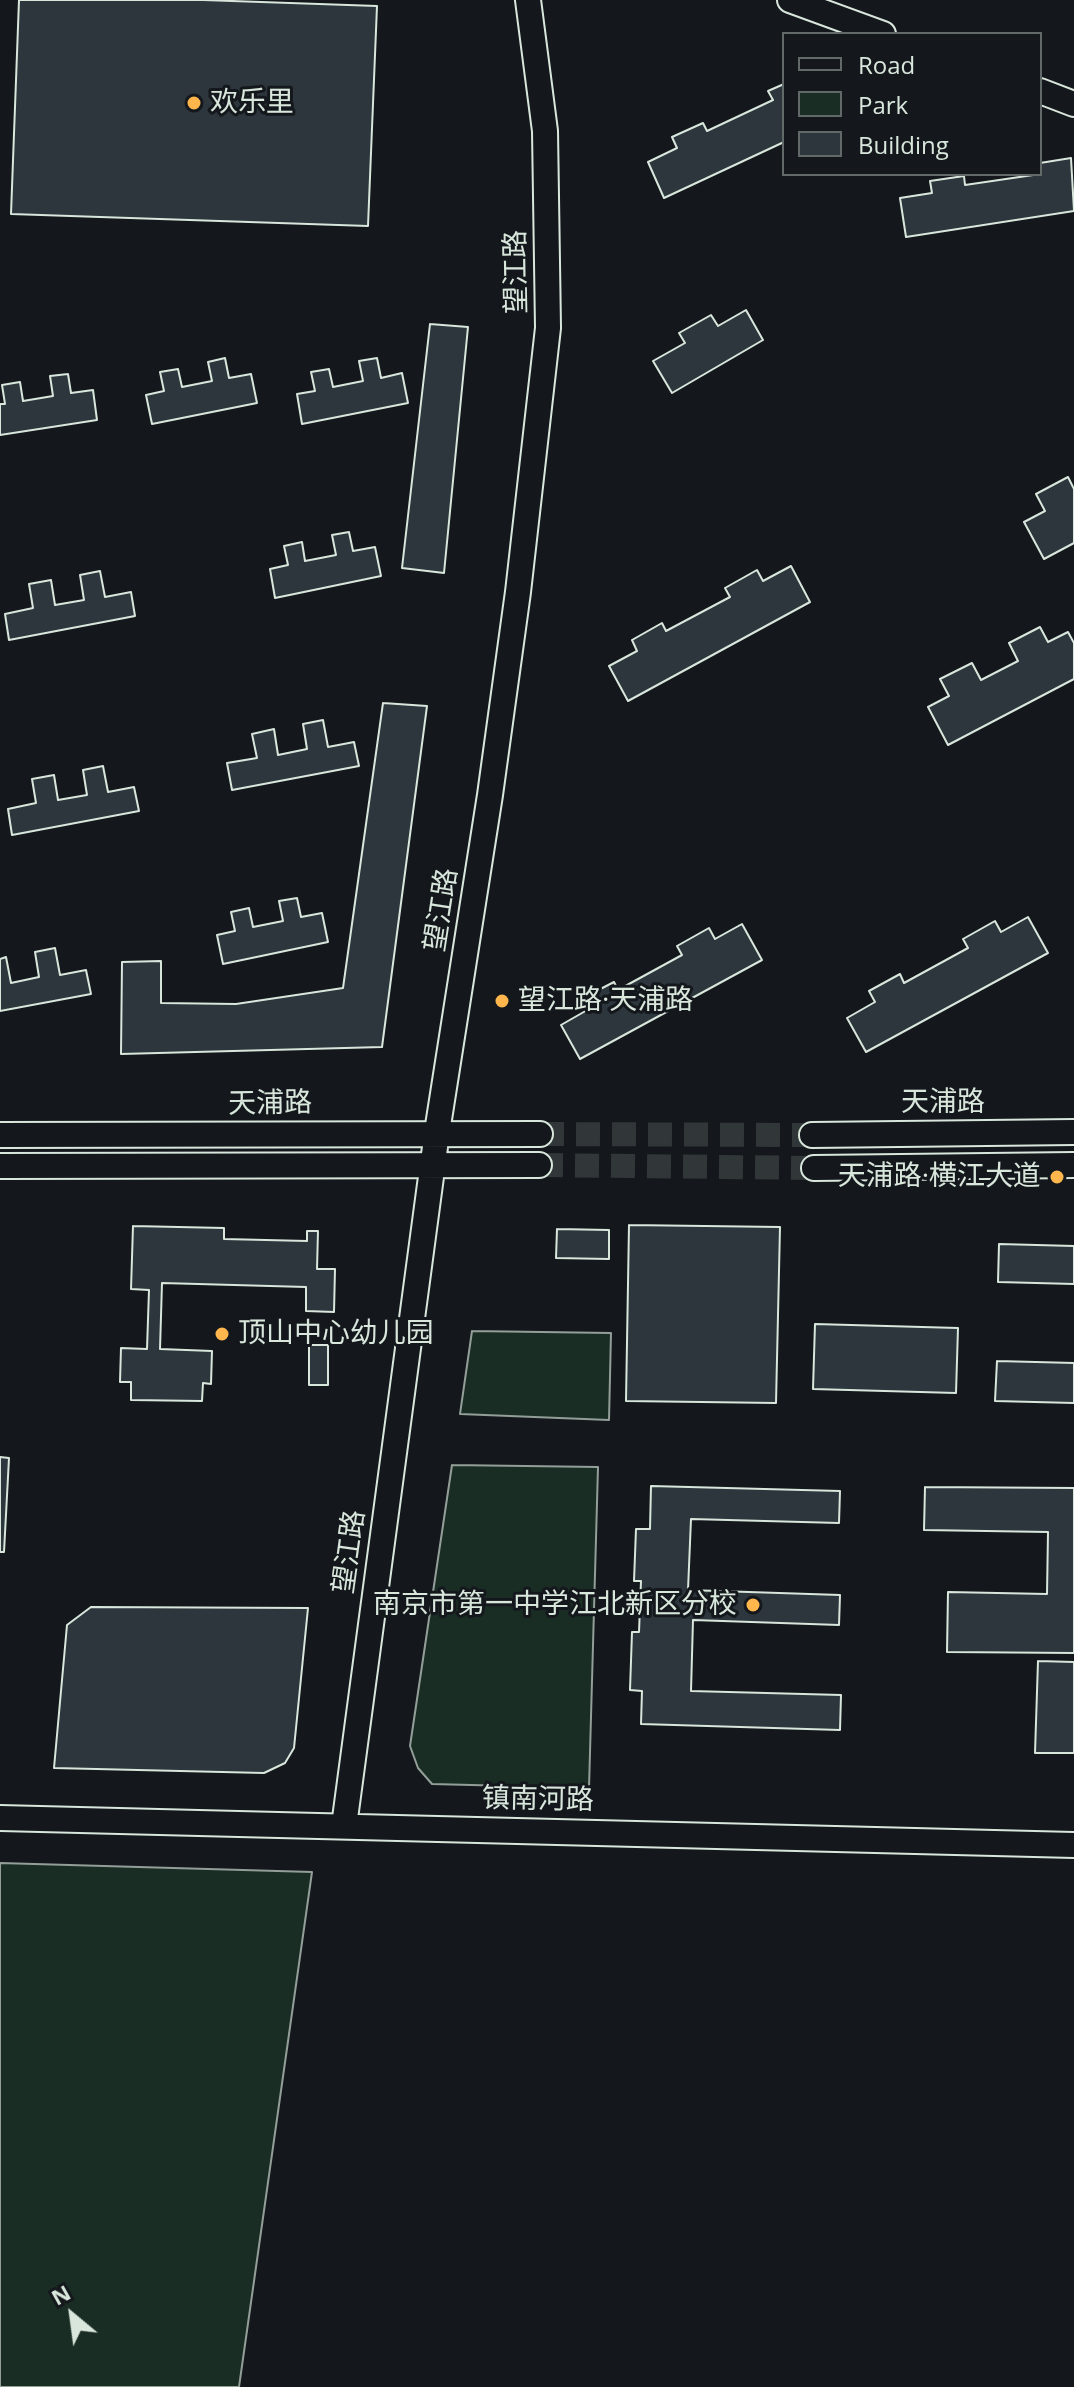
<!DOCTYPE html>
<html>
<head>
<meta charset="utf-8">
<style>
	body { margin:0 }
	#map { position:relative; width:1074px; height:2387px; overflow:hidden; background:#14181c; font-family:"Open Sans",sans-serif }
	canvas { display:block }
	.legend { position:absolute; left:782px; top:32px; width:260px; height:144px; box-sizing:border-box; background:#14181c; border:2px solid #626a69; margin:0; padding:10px 14px; list-style:none; font-size:24px; color:#d8e6dc }
	.legend li { display:flex; align-items:center; gap:16px; height:40px }
	.legend b { width:40px; border:2px solid #626a69 }
	.north { position:absolute; left:32px; top:2275px; width:80px; height:80px; -webkit-text-stroke:6px #14181c; paint-order:stroke; rotate:331deg; font-size:22px; font-weight:700; line-height:32px; text-align:center; color:#d8e6dc }
	.north::after { content:''; display:block; margin:auto; width:28px; height:36px; background:#d8e6dc; clip-path:polygon(50% 0,100% 100%,50% 72%,0 100%) }
</style>
</head>
<body>
<div id="map">
<canvas width="1074" height="2387"></canvas>
<ul class="legend">
<li><b style="height:10px;background:#14181c"></b>Road</li>
<li><b style="height:22px;background:#1a2d24"></b>Park</li>
<li><b style="height:22px;background:#2c363c"></b>Building</li>
</ul>
<div class="north">N</div>
</div>
<script>
const ctx = document.querySelector('canvas').getContext('2d');
ctx.lineJoin = 'round';
function fill(path, color) { ctx.fillStyle = color; ctx.fill(path, 'evenodd'); }
const poly = rows => new Path2D(rows.map(r => 'M' + r).join(''));
function stroke(path, color, width, dash) { ctx.strokeStyle = color; ctx.lineWidth = width; ctx.lineCap = dash ? 'butt' : 'round'; ctx.setLineDash(dash || []); ctx.stroke(path); }
function write(font, color, halo, rows, align = 'center') {
  ctx.font = font + ' "Open Sans","Noto Sans SC",sans-serif'; ctx.lineWidth = 6; ctx.setLineDash([]); ctx.textBaseline = 'middle'; ctx.strokeStyle = halo; ctx.fillStyle = color; for (const [text, x, y, turn = 0] of rows) {
    ctx.save(); ctx.translate(x, y); ctx.rotate((+turn || 0) * Math.PI / 180); ctx.textAlign = isNaN(turn) ? turn : align; if (halo) ctx.strokeText(text, 0, 0); ctx.fillText(text, 0, 0); ctx.restore();
  }
}
const green = poly([
	[472,1331,611,1333,609,1420,460,1414,472,1331],
	[452,1465,598,1467,589,1788,432,1784,418,1768,410,1746,452,1465],
	[0,1863,312,1872,239,2387,0,2387,0,1863]
]);
const building = poly([
	[19,0,203,0,377,6,368,226,11,214,19,0],
	[784,84,784,142,664,198,648,162,677,148,672,137,703,123,707,131,773,100,768,91,784,84],
	[1071,158,1074,211,906,237,900,198,932,193,930,181,964,176,965,185,1040,174,1040,163,1071,158],
	[746,310,763,340,672,393,653,361,685,343,679,333,711,315,718,326,746,310],
	[430,324,468,327,444,573,402,568,430,324],
	[225,358,229,378,251,374,257,403,152,424,146,395,164,391,160,372,178,369,182,387,212,381,208,362,225,358],
	[377,358,381,378,402,373,408,403,302,424,297,394,315,391,311,372,329,369,333,387,363,381,359,361,377,358],
	[68,374,71,393,93,390,97,420,0,435,0,404,5,404,2,385,20,382,23,401,53,396,50,376,68,374],
	[1068,477,1074,489,1074,543,1044,559,1024,522,1045,511,1036,494,1068,477],
	[349,532,353,551,375,547,381,576,275,598,270,569,288,565,284,546,302,542,305,561,336,555,332,535,349,532],
	[791,566,810,602,628,701,609,666,637,651,632,640,662,623,666,631,730,597,725,588,757,570,763,581,791,566],
	[100,571,105,597,131,592,135,616,9,640,5,614,33,608,29,584,51,580,55,605,84,600,80,575,100,571],
	[1040,627,1048,642,1068,632,1074,643,1074,679,948,745,928,707,949,696,940,679,972,663,981,680,1018,661,1009,643,1040,627],
	[383,703,427,706,382,1047,121,1054,122,962,161,961,161,1003,236,1004,343,988,383,703],
	[323,720,328,747,354,742,359,766,232,790,227,763,257,758,252,734,274,729,278,755,307,749,303,724,323,720],
	[103,766,108,792,134,787,139,811,12,835,8,809,36,803,32,779,54,775,58,800,87,795,83,770,103,766],
	[297,898,301,917,322,913,328,942,223,964,217,935,235,931,231,912,249,908,253,927,283,921,279,901,297,898],
	[1028,917,1048,953,866,1052,847,1018,875,1002,869,991,900,974,904,983,968,948,963,939,995,921,1001,932,1028,917],
	[742,924,762,960,580,1059,561,1025,589,1009,583,998,614,982,618,990,682,955,677,946,709,928,715,939,742,924],
	[55,948,60,975,86,970,91,994,0,1011,0,959,6,957,11,983,39,977,35,952,55,948],
	[629,1225,780,1227,776,1403,626,1401,629,1225],
	[133,1226,224,1228,224,1239,307,1241,307,1231,318,1231,317,1269,335,1269,334,1312,306,1311,306,1287,162,1283,160,1349,212,1351,211,1384,203,1383,202,1401,131,1400,131,1382,120,1382,121,1348,147,1349,149,1290,131,1289,133,1226],
	[557,1229,609,1230,609,1259,556,1258,557,1229],
	[999,1244,1074,1246,1074,1284,998,1282,999,1244],
	[815,1324,958,1328,956,1393,813,1389,815,1324],
	[309,1345,328,1345,328,1385,309,1385,309,1345],
	[997,1361,1074,1363,1074,1403,995,1401,997,1361],
	[0,1457,9,1458,4,1552,0,1552,0,1457],
	[651,1486,840,1491,839,1523,691,1519,688,1590,840,1595,839,1625,693,1620,691,1691,841,1695,840,1730,641,1724,642,1691,630,1690,632,1632,639,1632,641,1581,634,1581,636,1529,650,1529,651,1486],
	[925,1487,1074,1488,1074,1653,947,1652,948,1592,1047,1594,1048,1532,924,1530,925,1487],
	[91,1607,308,1608,294,1748,285,1763,264,1773,54,1768,67,1625,91,1607],
	[1038,1661,1074,1662,1074,1753,1035,1753,1038,1661]
]);
const secondaryTunnel = poly([
	[540,1134,812,1135],
	[539,1165,814,1168]
]);
const secondary = poly([
	[790,0,883,34],
	[1040,91,1074,104],
	[0,1135,540,1134],
	[812,1135,1074,1132],
	[0,1166,539,1165],
	[814,1168,1074,1165],
	[0,1818,1074,1845],
	[344,1826,437,1132,490,795,518,592,548,328,545,131,528,0]
]);
const markers = [
	[194,103,8,"#ffb74d"],
	[502,1001,8,"#ffb74d"],
	[1057,1177,8,"#ffb74d"],
	[222,1334,8,"#ffb74d"],
	[753,1605,8,"#ffb74d"]
];
const poiNames = [
	["欢乐里",210,103],
	["望江路·天浦路",518,1001],
	["天浦路·横江大道",1041,1177,"right"],
	["顶山中心幼儿园",238,1334],
	["南京市第一中学江北新区分校",737,1605,"right"]
];
const streetNames = [
	["望江路",517,272,-91],
	["望江路",442,910,-81],
	["天浦路",943,1103],
	["天浦路",270,1104,-1],
	["望江路",350,1552,-82],
	["镇南河路",538,1800,1]
];
fill(green, '#1a2d24');
stroke(green, '#939e99', 2);
fill(building, '#2c363c');
stroke(building, '#d8e6dc', 2);
stroke(secondaryTunnel, '#313739', 24, [24, 12]);
stroke(secondary, '#d8e6dc', 28);
stroke(secondary, '#14181c', 24);
for (const [x, y, r, color] of markers) { const dot = new Path2D(); dot.arc(x, y, r, 0, 2 * Math.PI); ctx.fillStyle = color; ctx.fill(dot); stroke(dot, '#14181c', 3); }
write('28px', '#d8e6dc', '#14181c', poiNames, 'left');
write('28px', '#d8e6dc', '#14181c', streetNames);
</script>
</body>
</html>
